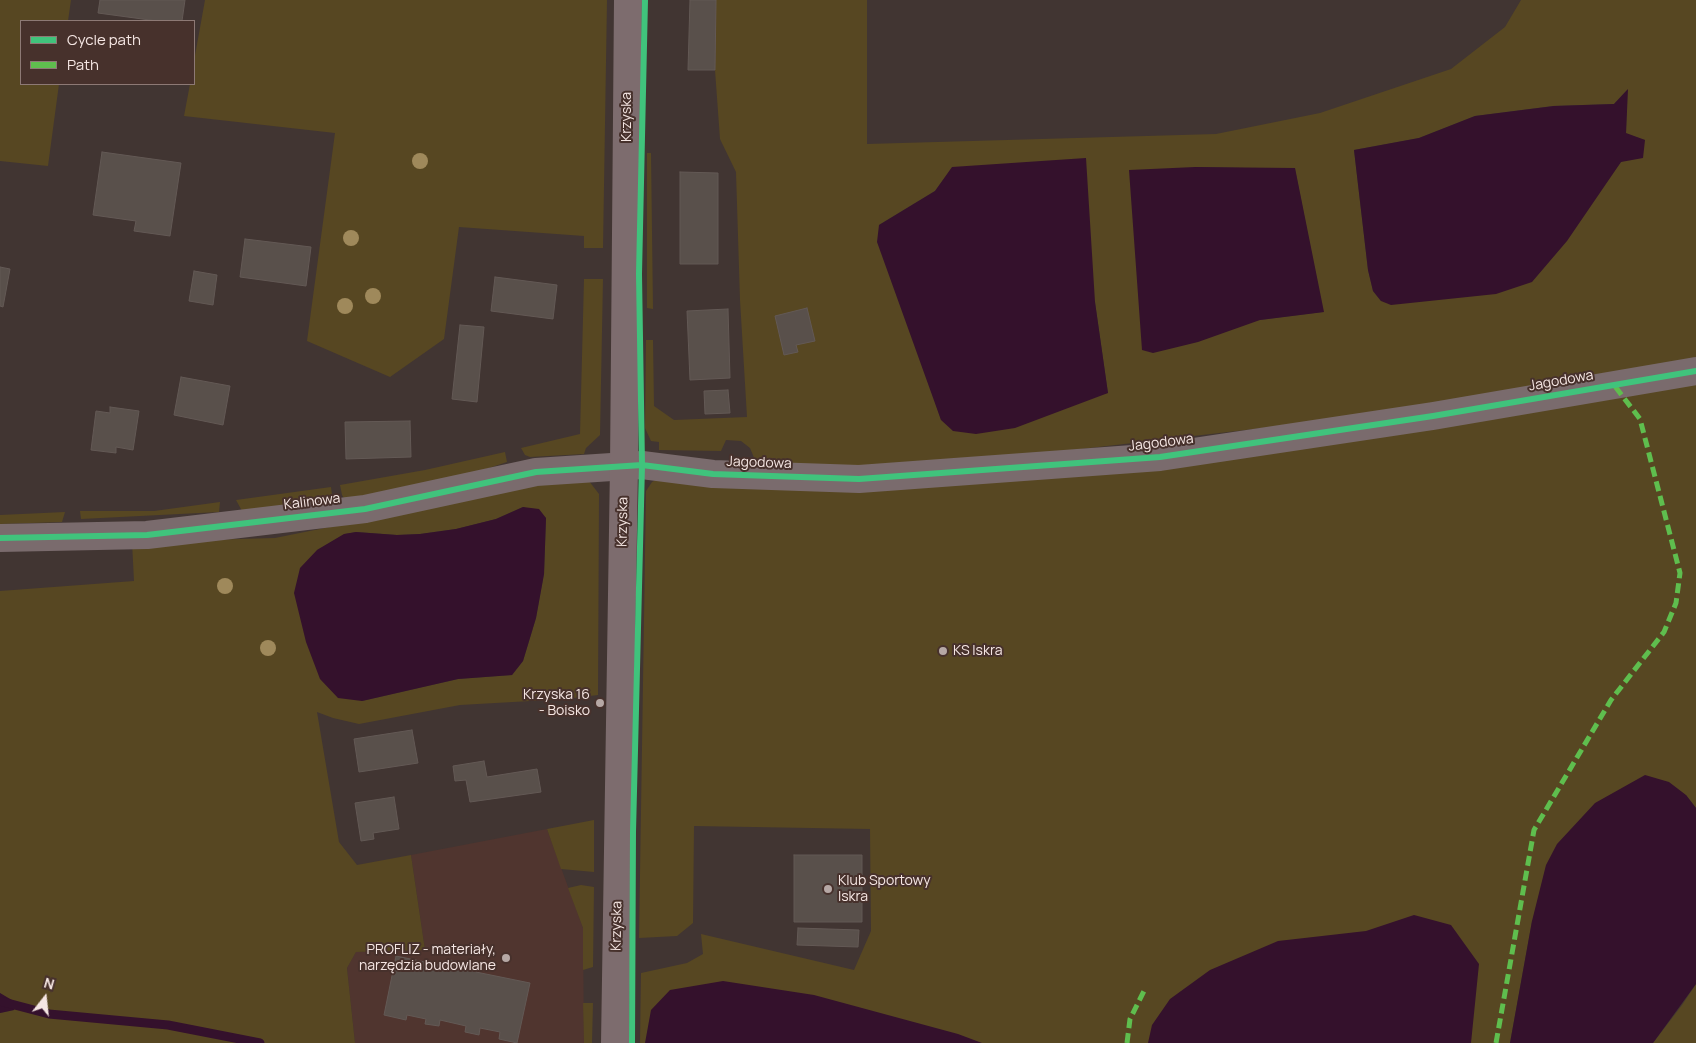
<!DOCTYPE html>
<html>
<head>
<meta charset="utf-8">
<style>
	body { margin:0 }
	#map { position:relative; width:1696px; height:1043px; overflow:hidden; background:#413532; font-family:Manrope,sans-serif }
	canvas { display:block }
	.legend { position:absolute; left:20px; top:20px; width:175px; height:65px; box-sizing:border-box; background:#47312c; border:1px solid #8d7975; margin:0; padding:6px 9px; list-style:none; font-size:15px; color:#f5e6e3 }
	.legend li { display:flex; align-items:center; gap:10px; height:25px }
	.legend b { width:25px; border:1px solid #8d7975 }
	.north { position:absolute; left:20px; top:973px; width:50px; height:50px; -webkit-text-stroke:4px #47312c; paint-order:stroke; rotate:16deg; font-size:14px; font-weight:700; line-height:20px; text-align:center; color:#f5e6e3 }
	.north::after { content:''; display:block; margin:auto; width:18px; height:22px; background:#f5e6e3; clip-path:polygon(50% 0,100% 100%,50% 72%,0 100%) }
</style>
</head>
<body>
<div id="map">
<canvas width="1696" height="1043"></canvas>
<ul class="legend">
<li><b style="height:6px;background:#40c37c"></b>Cycle path</li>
<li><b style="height:6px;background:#5fbe4e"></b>Path</li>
</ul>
<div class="north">N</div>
</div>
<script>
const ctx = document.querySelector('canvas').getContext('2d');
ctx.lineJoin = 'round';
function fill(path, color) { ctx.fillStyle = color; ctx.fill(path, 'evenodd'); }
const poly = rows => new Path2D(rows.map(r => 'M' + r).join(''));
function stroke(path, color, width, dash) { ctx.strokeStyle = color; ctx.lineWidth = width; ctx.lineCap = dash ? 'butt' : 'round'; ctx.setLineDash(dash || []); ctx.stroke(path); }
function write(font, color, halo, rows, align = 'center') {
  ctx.font = font + ' Manrope,sans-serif'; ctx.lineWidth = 4; ctx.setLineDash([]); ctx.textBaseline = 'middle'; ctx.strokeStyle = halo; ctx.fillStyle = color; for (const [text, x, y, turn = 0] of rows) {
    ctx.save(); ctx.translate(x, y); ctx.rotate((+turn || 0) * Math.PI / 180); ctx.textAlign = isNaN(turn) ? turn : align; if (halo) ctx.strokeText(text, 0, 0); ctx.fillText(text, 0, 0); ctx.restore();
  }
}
const built = poly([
	[547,829,583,928,584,1043,355,1043,347,968,356,952,425,950,411,855]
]);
const green = poly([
	[0,0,71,0,68,21,21,21,21,84,59,84,48,166,0,161],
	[205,0,607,0,603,248,584,248,584,236,459,227,444,339,390,377,307,341,335,133,184,116,190,84,194,84,194,61],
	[716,0,867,0,867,144,1216,134,1320,113,1451,69,1505,27,1521,0,1696,0,1696,360,1349,418,977,461,786,468,755,460,750,448,741,441,726,440,721,451,659,450,659,442,651,441,645,428,646,340,653,340,654,406,674,420,747,417,740,300,736,172,720,139,715,70],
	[1627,90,1626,134,1645,140,1621,162,1598,193,1381,301,1373,291,1368,270,1354,150,1419,138,1475,116,1553,106,1614,104],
	[953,167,1095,302,1108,393,941,420,879,225,935,191],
	[1195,167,1295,169,1323,312,1260,320],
	[647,153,651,153,653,309,647,308],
	[584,279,603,279,600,435,586,448,584,454,530,457,525,455,521,448,580,434],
	[1696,382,1696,808,1686,795,1532,921,1510,1043,640,1043,641,973,687,963,703,954,701,934,854,970,871,931,870,829,694,826,693,923,677,936,639,938,646,491,652,482,663,476,876,486],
	[505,452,507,462,459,478,345,500,342,495,340,485,425,470],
	[540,479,589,481,599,494,598,695,566,699,460,705,359,724,333,718,317,712,339,842,357,865,411,855,425,950,356,952,347,968,355,1043,0,1043,0,1013,14,1010,9,1000,0,993,0,591,134,581,132,542,275,538,419,509],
	[523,507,546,518,544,574,536,618,523,661,512,675,458,679,362,701,317,550,345,534,356,532,397,535,420,534,456,529,496,519],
	[331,487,332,495,330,501,242,511,236,500],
	[220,502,219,512,81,519,80,511,154,511],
	[65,512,62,522,0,524,0,515],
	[594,820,594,872,561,869,547,829],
	[581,885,594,887,593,967,583,970,583,928,568,888],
	[1696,984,1696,1043,1653,1043,1682,1005],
	[583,1003,593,1003,592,1043,584,1043]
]);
const water = poly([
	[1628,89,1626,133,1645,140,1643,158,1621,162,1567,241,1532,282,1496,294,1391,305,1381,301,1373,291,1368,270,1354,150,1419,138,1475,116,1554,106,1614,104],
	[1086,158,1095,302,1108,393,1015,428,976,434,953,431,941,420,877,242,879,225,935,191,952,167],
	[1195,167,1295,168,1324,312,1260,320,1198,342,1153,353,1142,350,1129,170],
	[523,507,539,509,546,518,544,574,536,618,523,661,512,675,458,679,362,701,338,698,320,679,306,642,294,593,300,568,317,550,344,534,356,532,397,535,420,534,456,529,496,519],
	[1645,775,1669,782,1686,795,1696,808,1696,984,1653,1043,1510,1043,1532,921,1546,865,1557,844,1595,803],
	[1414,915,1451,925,1479,964,1471,1043,1148,1043,1152,1025,1170,999,1210,970,1278,941,1366,931],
	[723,981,814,995,958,1034,982,1043,645,1043,651,1010,670,990],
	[0,993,17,1003,14,1010,0,1013]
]);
const stream = poly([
	[0,1001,49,1014,168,1025,260,1043]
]);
const building = poly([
	[100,0,185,0,182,21,157,21,98,13,100,0],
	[690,0,716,0,715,70,688,70,690,0],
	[102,152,181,163,170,236,134,231,136,221,93,215,102,152],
	[680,172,718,173,718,264,680,264,680,172],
	[245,239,311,247,306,286,240,277,245,239],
	[0,267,10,269,3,307,0,306,0,267],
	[194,271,217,275,213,305,189,301,194,271],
	[495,277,557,285,553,319,491,311,495,277],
	[807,308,815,341,796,345,798,352,784,355,775,316,807,308],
	[728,309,730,378,690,380,687,311,728,309],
	[460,325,484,327,477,402,452,399,460,325],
	[181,377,230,386,223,425,174,415,181,377],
	[728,390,730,413,705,414,704,391,728,390],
	[110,407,139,411,133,450,116,447,116,453,91,450,96,411,110,413,110,407],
	[410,421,411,457,346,459,345,422,410,421],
	[412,730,418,763,359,772,354,739,412,730],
	[484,761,487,777,537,769,541,792,470,802,466,780,455,781,453,766,484,761],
	[394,797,399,829,373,833,374,839,361,841,355,803,394,797],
	[794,855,862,855,862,922,794,922,794,855],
	[798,928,859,930,858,947,797,945,798,928],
	[396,956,449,967,450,960,478,966,476,972,530,983,517,1043,499,1039,500,1032,480,1028,479,1035,465,1032,466,1026,440,1020,439,1026,425,1024,426,1019,407,1015,406,1020,384,1015,396,956]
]);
const street = poly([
	[0,538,147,535,365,509,536,472,642,465,713,474,859,479,1160,457,1433,416,1696,371]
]);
const secondary = poly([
	[615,1043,624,466,628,0]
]);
const quiet = poly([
	[1127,1043,1130,1019,1146,987],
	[1496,1043,1534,830,1611,700,1664,632,1676,603,1680,573,1640,419,1614,385]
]);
const cycleway = poly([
	[0,538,147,535,365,509,536,472,642,465,713,474,859,479,1160,457,1433,416,1696,371],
	[632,1043,633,832,642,465,639,274,645,0]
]);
const trees = [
	[420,161],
	[351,238],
	[373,296],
	[345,306],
	[225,586],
	[268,648]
];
const markers = [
	[943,651,5,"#b6a8a5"],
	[600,703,5,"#b6a8a5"],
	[828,889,5,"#b6a8a5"],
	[506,958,5,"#b6a8a5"]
];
const streetNames = [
	["Krzyska",627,117,-90],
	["Jagodowa",1561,381,-10],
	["Jagodowa",1161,443,-7],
	["Jagodowa",759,463,2],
	["Kalinowa",312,502,-7],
	["Krzyska",623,522,-89],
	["Krzyska",617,926,-89]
];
const poiNames = [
	["KS Iskra",953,651],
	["Krzyska 16",590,695,"right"],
	["- Boisko",590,711,"right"],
	["Klub Sportowy",838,881],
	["Iskra",838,897],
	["PROFLIZ - materiały,",496,950,"right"],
	["narzędzia budowlane",496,966,"right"]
];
fill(built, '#50352f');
fill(green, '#574722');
fill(water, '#34112c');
stroke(stream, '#34112c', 9);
fill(building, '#59504b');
stroke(building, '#635955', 1);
stroke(street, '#7a6b6d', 28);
stroke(secondary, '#7d6c6e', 28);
stroke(quiet, '#5fbe4e', 5, [10, 5]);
stroke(cycleway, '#40c37c', 6);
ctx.fillStyle = '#9f895b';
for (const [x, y] of trees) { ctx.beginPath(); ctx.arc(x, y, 8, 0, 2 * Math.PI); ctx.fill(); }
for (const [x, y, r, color] of markers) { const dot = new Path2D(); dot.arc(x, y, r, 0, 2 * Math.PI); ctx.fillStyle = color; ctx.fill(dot); stroke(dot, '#47312c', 2); }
write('14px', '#f5e6e3', '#47312c', streetNames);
write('14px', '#f5e6e3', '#47312c', poiNames, 'left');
</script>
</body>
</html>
